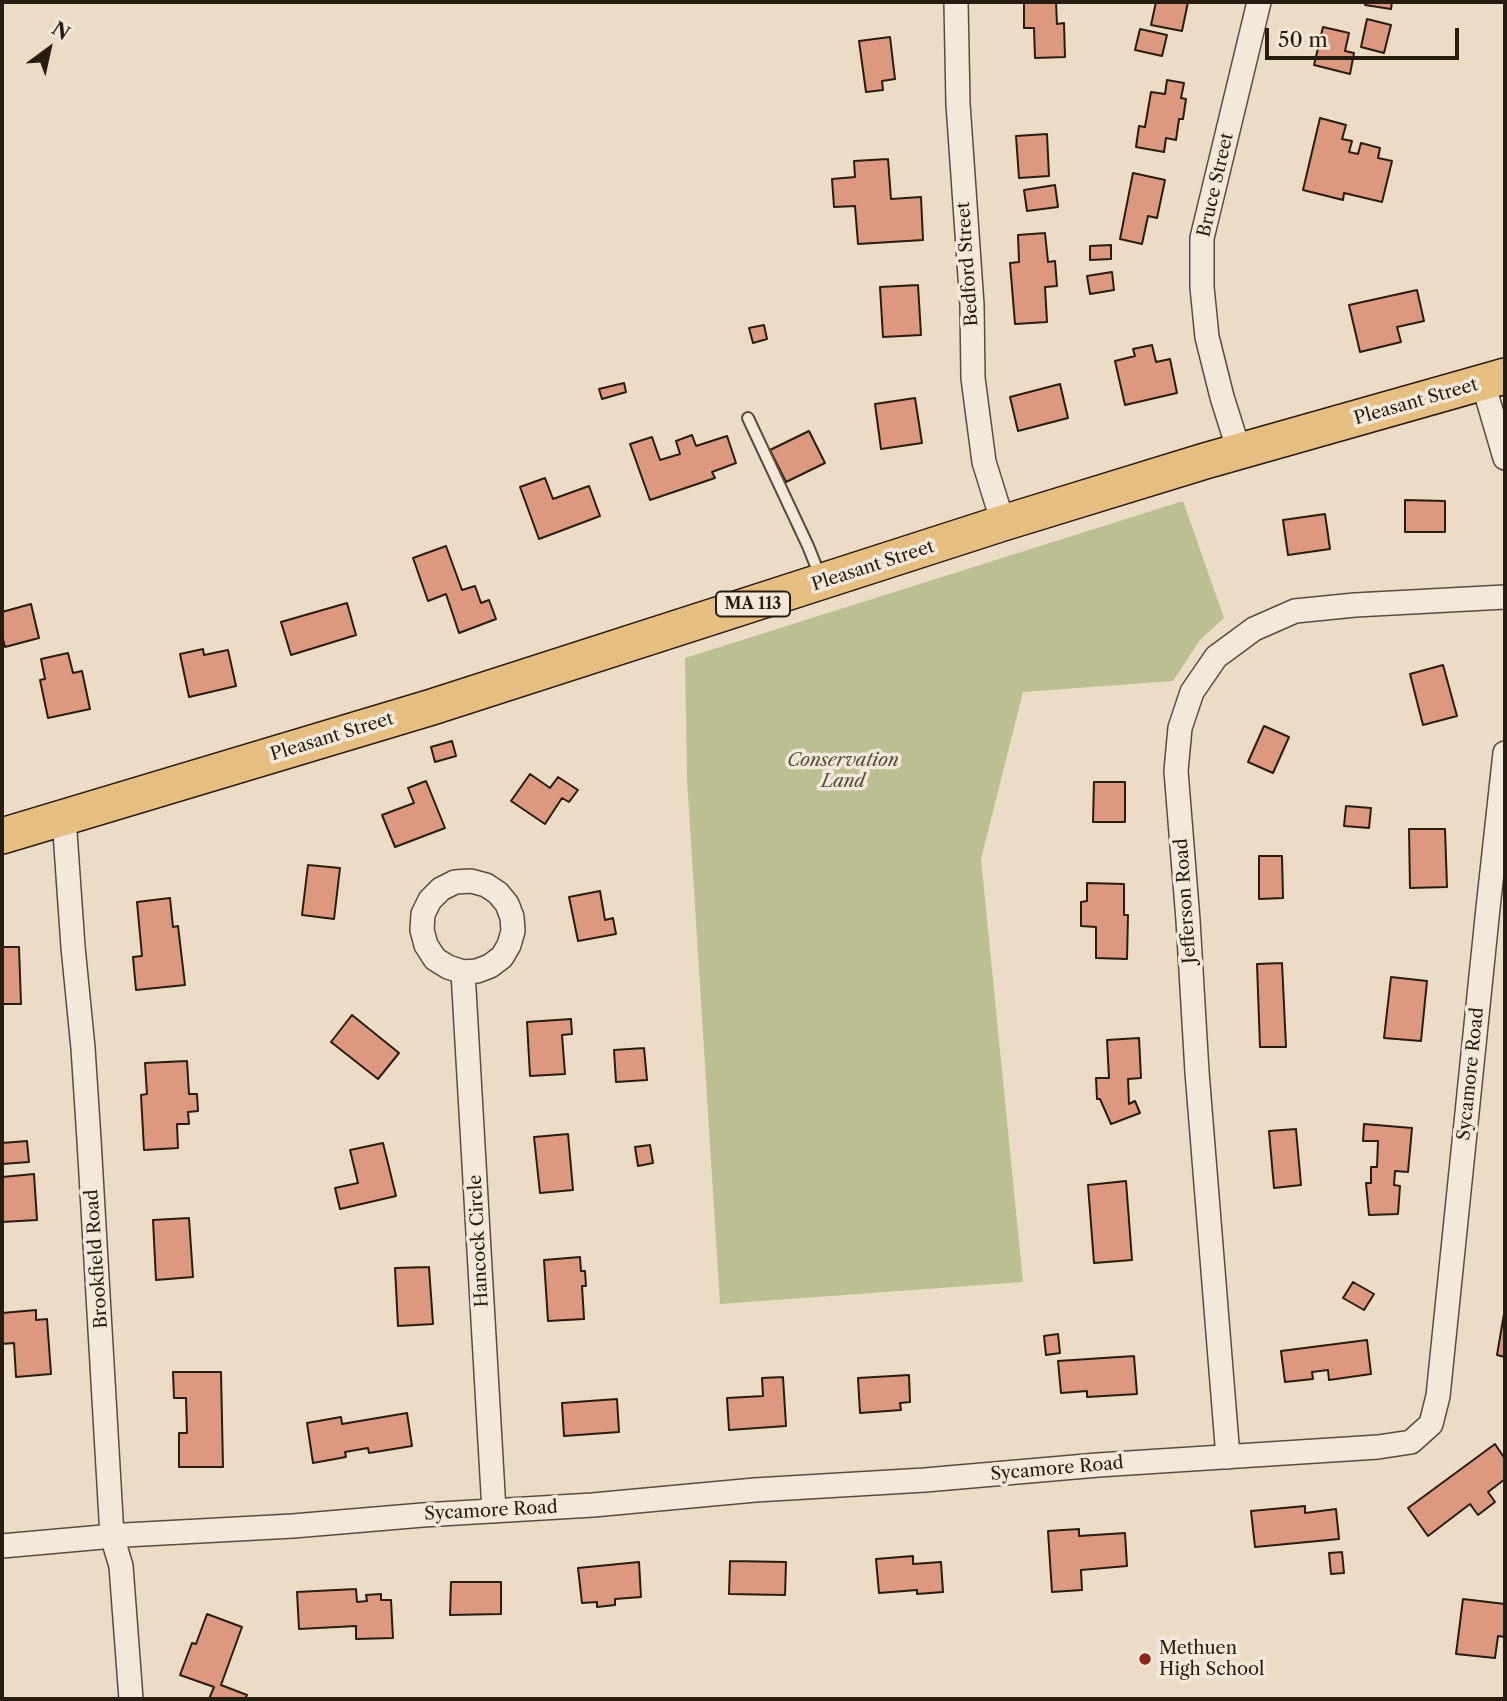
<!DOCTYPE html>
<html>
<head>
<meta charset="utf-8">
<style>
	body { margin:0 }
	#map { position:relative; width:1507px; height:1701px; overflow:hidden; background:#ecdcc5; font-family:"Libre Caslon Text",serif }
	canvas { display:block }
	.frame { position:absolute; inset:0; border:4px solid #281c10; pointer-events:none }
	.north { position:absolute; left:14px; top:14px; width:70px; height:70px; -webkit-text-stroke:5px #f3e8d9; paint-order:stroke; rotate:33deg; font-size:19px; font-weight:700; line-height:28px; text-align:center; color:#281c10 }
	.north::after { content:''; display:block; margin:auto; width:24px; height:32px; background:#281c10; clip-path:polygon(50% 0,100% 100%,50% 72%,0 100%) }
	.scale { position:absolute; left:1265px; top:28px; width:194px; height:32px; box-sizing:border-box; border:4px solid #281c10; border-top:0; padding-left:9px; font-size:21px; line-height:24px; white-space:nowrap; color:#281c10; -webkit-text-stroke:5px #f3e8d9; paint-order:stroke }
</style>
</head>
<body>
<div id="map">
<canvas width="1507" height="1701"></canvas>
<div class="frame"></div>
<div class="north">N</div>
<div class="scale">50 m</div>
</div>
<script>
const ctx = document.querySelector('canvas').getContext('2d');
ctx.lineJoin = 'round';
function fill(path, color) { ctx.fillStyle = color; ctx.fill(path, 'evenodd'); }
const poly = rows => new Path2D(rows.map(r => 'M' + r).join(''));
function stroke(path, color, width, dash) { ctx.strokeStyle = color; ctx.lineWidth = width; ctx.lineCap = dash ? 'butt' : 'round'; ctx.setLineDash(dash || []); ctx.stroke(path); }
function write(font, color, halo, rows, align = 'center') {
  ctx.font = font + ' "Libre Caslon Text",serif'; ctx.lineWidth = 7; ctx.setLineDash([]); ctx.textBaseline = 'middle'; ctx.strokeStyle = halo; ctx.fillStyle = color; for (const [text, x, y, turn = 0] of rows) {
    ctx.save(); ctx.translate(x, y); ctx.rotate((+turn || 0) * Math.PI / 180); ctx.textAlign = isNaN(turn) ? turn : align; if (halo) ctx.strokeText(text, 0, 0); ctx.fillText(text, 0, 0); ctx.restore();
  }
}
const green = poly([
	[1183,501,1224,618,1200,640,1173,681,1023,692,981,859,1023,1282,720,1304,687,779,685,658]
]);
const building = poly([
	[1024,2,1056,2,1057,24,1064,23,1065,57,1035,58,1034,28,1024,28,1024,2],
	[1156,2,1188,2,1182,31,1151,25,1156,2],
	[1366,2,1392,2,1391,9,1365,5,1366,2],
	[1367,19,1391,25,1384,53,1361,47,1367,19],
	[1323,27,1349,33,1345,51,1354,53,1350,74,1314,65,1323,27],
	[1140,29,1167,35,1162,56,1135,50,1140,29],
	[890,37,895,79,882,81,883,90,866,92,859,41,890,37],
	[1167,80,1184,83,1181,98,1186,99,1183,119,1179,119,1176,140,1166,138,1164,152,1136,147,1139,126,1145,127,1151,92,1165,94,1167,80],
	[1320,118,1346,125,1342,139,1352,141,1349,152,1358,154,1361,143,1380,148,1378,158,1392,161,1382,202,1344,193,1343,200,1303,190,1320,118],
	[1047,134,1049,176,1019,178,1016,136,1047,134],
	[888,159,891,199,921,197,923,240,858,244,855,206,834,207,832,179,855,177,854,161,888,159],
	[1133,173,1165,180,1157,218,1148,216,1142,244,1120,239,1133,173],
	[1055,185,1058,207,1027,211,1024,190,1055,185],
	[1045,233,1048,262,1055,261,1057,286,1045,287,1047,322,1015,324,1010,263,1019,262,1018,235,1045,233],
	[1111,245,1111,259,1090,260,1090,246,1111,245],
	[1112,272,1114,290,1090,294,1087,276,1112,272],
	[918,285,921,335,883,337,880,287,918,285],
	[1417,290,1424,321,1397,327,1401,342,1360,352,1349,305,1417,290],
	[764,325,767,339,753,343,749,328,764,325],
	[1152,345,1156,362,1170,359,1177,393,1125,405,1115,361,1135,356,1133,349,1152,345],
	[624,383,626,392,602,399,599,389,624,383],
	[1060,384,1068,418,1018,431,1010,397,1060,384],
	[915,398,922,443,881,449,875,404,915,398],
	[809,431,825,463,786,482,770,450,809,431],
	[692,435,696,446,727,436,736,463,712,472,715,478,650,500,630,444,652,437,660,460,680,454,676,441,692,435],
	[545,478,553,499,589,486,600,516,539,539,520,487,545,478],
	[1405,500,1445,501,1445,532,1405,532,1405,500],
	[1325,514,1330,549,1288,555,1283,520,1325,514],
	[446,546,462,590,475,586,481,603,489,600,496,619,459,633,446,594,428,601,413,558,446,546],
	[347,603,356,635,291,655,281,622,347,603],
	[31,604,39,638,5,647,2,635,2,612,31,604],
	[203,649,204,655,228,650,236,686,189,697,180,654,203,649],
	[68,653,73,673,82,671,90,709,48,718,40,680,45,679,41,659,68,653],
	[1443,665,1457,716,1423,725,1410,674,1443,665],
	[1264,726,1289,737,1273,773,1248,762,1264,726],
	[452,741,456,756,435,762,431,747,452,741],
	[530,774,550,788,558,777,578,790,569,802,562,798,545,824,511,801,530,774],
	[426,781,445,828,395,847,382,815,414,803,408,788,426,781],
	[1094,782,1125,782,1125,822,1093,822,1094,782],
	[1346,806,1371,808,1369,828,1344,826,1346,806],
	[1409,829,1445,829,1447,887,1410,888,1409,829],
	[1259,856,1282,856,1283,898,1259,899,1259,856],
	[308,865,340,868,334,919,302,915,308,865],
	[1087,883,1124,884,1124,915,1128,915,1127,959,1096,958,1096,927,1081,926,1081,902,1087,901,1087,883],
	[600,891,605,920,613,918,616,934,578,941,569,897,600,891],
	[170,898,173,927,178,926,185,985,136,990,133,957,142,956,137,902,170,898],
	[2,947,19,947,21,1004,2,1004,2,947],
	[1282,963,1286,1047,1260,1047,1257,964,1282,963],
	[1391,977,1427,981,1421,1041,1384,1038,1391,977],
	[352,1015,399,1053,378,1079,331,1042,352,1015],
	[571,1019,572,1034,562,1035,565,1074,530,1076,527,1022,571,1019],
	[1139,1038,1141,1078,1128,1079,1129,1104,1135,1101,1140,1113,1111,1124,1100,1099,1097,1099,1096,1078,1109,1078,1107,1040,1139,1038],
	[644,1048,647,1080,616,1082,614,1050,644,1048],
	[187,1061,189,1094,197,1094,198,1111,188,1112,189,1124,177,1124,178,1148,144,1150,141,1095,147,1094,145,1063,187,1061],
	[1364,1124,1412,1128,1408,1172,1395,1171,1394,1185,1400,1186,1398,1214,1369,1215,1366,1183,1371,1183,1371,1167,1377,1167,1378,1141,1363,1141,1364,1124],
	[1296,1129,1301,1185,1274,1188,1269,1131,1296,1129],
	[568,1134,573,1190,540,1193,534,1137,568,1134],
	[27,1141,29,1162,2,1164,2,1143,27,1141],
	[383,1143,396,1196,340,1209,335,1188,358,1183,350,1150,383,1143],
	[650,1145,653,1163,638,1166,635,1147,650,1145],
	[34,1174,37,1220,2,1222,2,1177,34,1174],
	[1126,1181,1132,1260,1094,1263,1088,1185,1126,1181],
	[189,1218,193,1277,156,1280,153,1220,189,1218],
	[580,1257,581,1271,585,1271,586,1286,582,1286,584,1319,548,1321,544,1260,580,1257],
	[429,1267,433,1324,398,1326,395,1268,429,1267],
	[1353,1282,1374,1294,1364,1310,1343,1298,1353,1282],
	[1505,1308,1505,1357,1497,1355,1505,1308],
	[36,1310,36,1320,47,1319,51,1374,16,1377,14,1343,2,1344,2,1313,36,1310],
	[1058,1334,1060,1353,1046,1355,1044,1336,1058,1334],
	[1367,1340,1371,1374,1329,1380,1328,1370,1312,1372,1313,1379,1285,1382,1281,1351,1367,1340],
	[1134,1356,1137,1394,1087,1397,1087,1391,1061,1393,1058,1361,1134,1356],
	[173,1372,221,1372,223,1467,179,1467,179,1433,187,1433,186,1398,174,1398,173,1372],
	[909,1375,910,1402,900,1403,901,1410,860,1413,858,1378,909,1375],
	[783,1377,786,1426,729,1430,727,1398,763,1396,762,1378,783,1377],
	[617,1399,619,1432,564,1436,562,1403,617,1399],
	[407,1413,412,1446,369,1453,368,1448,345,1452,346,1457,313,1463,307,1423,341,1417,342,1424,407,1413],
	[1495,1444,1505,1459,1505,1479,1488,1492,1495,1502,1478,1515,1470,1504,1428,1536,1408,1508,1495,1444],
	[1305,1506,1305,1513,1336,1509,1339,1539,1255,1547,1251,1511,1305,1506],
	[1079,1529,1079,1536,1125,1533,1127,1566,1081,1570,1082,1590,1052,1592,1048,1531,1079,1529],
	[1342,1552,1344,1573,1331,1574,1329,1553,1342,1552],
	[913,1556,913,1564,941,1562,943,1592,917,1594,917,1590,879,1593,876,1559,913,1556],
	[730,1561,786,1562,785,1595,729,1594,730,1561],
	[639,1562,641,1597,615,1599,615,1605,597,1607,597,1602,582,1603,578,1568,639,1562],
	[451,1582,501,1582,501,1614,450,1615,451,1582],
	[356,1589,357,1602,367,1601,366,1595,381,1594,381,1600,391,1600,393,1638,356,1639,356,1626,299,1629,297,1592,356,1589],
	[1463,1599,1505,1604,1505,1637,1498,1636,1495,1658,1456,1654,1463,1599],
	[207,1614,242,1627,221,1685,247,1695,245,1699,209,1699,214,1687,180,1675,192,1643,196,1644,207,1614]
]);
const lane = poly([
	[748,418,808,546,820,576]
]);
const street = poly([
	[956,2,958,104,972,305,973,378,984,462,1003,523],
	[1483,383,1505,458],
	[1239,451,1222,397,1207,337,1202,287,1202,238,1259,2],
	[64,818,73,947,83,1048,89,1140,112,1536,121,1566,131,1699],
	[463,972,448,967,435,959,426,945,422,930,423,914,430,900,441,889,455,882,471,881,486,885,498,893,507,904,512,917,513,931,509,945,502,957,490,966,477,971,463,972,494,1511],
	[1228,1457,1197,1072,1188,920,1176,771,1180,728,1192,692,1216,657,1254,629,1295,611,1355,605,1505,597],
	[2,1546,125,1535,293,1526,423,1515,593,1505,755,1490,925,1480,1098,1465,1378,1447,1411,1442,1431,1424,1438,1396,1488,908,1505,753]
]);
const primary = poly([
	[2,836,432,707,1003,523,1205,461,1505,376]
]);
const markers = [
	[1145,1659,7,"#8f2418"]
];
const shields = [
	[753,604,74]
];
const shieldNames = [
	["MA 113",753,604]
];
const streetNames = [
	["Bruce Street",1216,185,-77],
	["Bedford Street",968,264,-94],
	["Pleasant Street",1416,402,-16],
	["Pleasant Street",873,566,-18],
	["Pleasant Street",332,737,-17],
	["Jefferson Road",1186,901,-94],
	["Sycamore Road",1471,1074,-84],
	["Hancock Circle",479,1241,-93],
	["Brookfield Road",97,1259,-94],
	["Sycamore Road",1057,1469,-5],
	["Sycamore Road",491,1511,-3]
];
const parkNames = [
	["Conservation",843,761],
	["Land",843,782]
];
const poiNames = [
	["Methuen",1159,1649],
	["High School",1159,1670]
];
fill(green, '#bcbf92');
fill(building, '#dd9980');
stroke(building, '#281c10', 2);
stroke(lane, '#594c3d', 14);
stroke(street, '#594c3d', 26);
stroke(primary, '#281c10', 38);
stroke(lane, '#f3e8d9', 10);
stroke(street, '#f3e8d9', 23);
stroke(primary, '#e6be82', 35);
for (const [x, y, r, color] of markers) { const dot = new Path2D(); dot.arc(x, y, r, 0, 2 * Math.PI); ctx.fillStyle = color; ctx.fill(dot); stroke(dot, '#f3e8d9', 2.5); }
for (const [x, y, w] of shields) { const box = new Path2D(); box.roundRect(x - w / 2, y - 12.5, w, 25, 5); ctx.fillStyle = '#f3e8d9'; ctx.fill(box); stroke(box, '#281c10', 2); }
write('bold 16px', '#281c10', null, shieldNames);
write('18px', '#281c10', '#f3e8d9', streetNames);
write('italic 18px', '#544d37', '#f3e8d9', parkNames);
write('18px', '#281c10', '#f3e8d9', poiNames, 'left');
</script>
</body>
</html>
